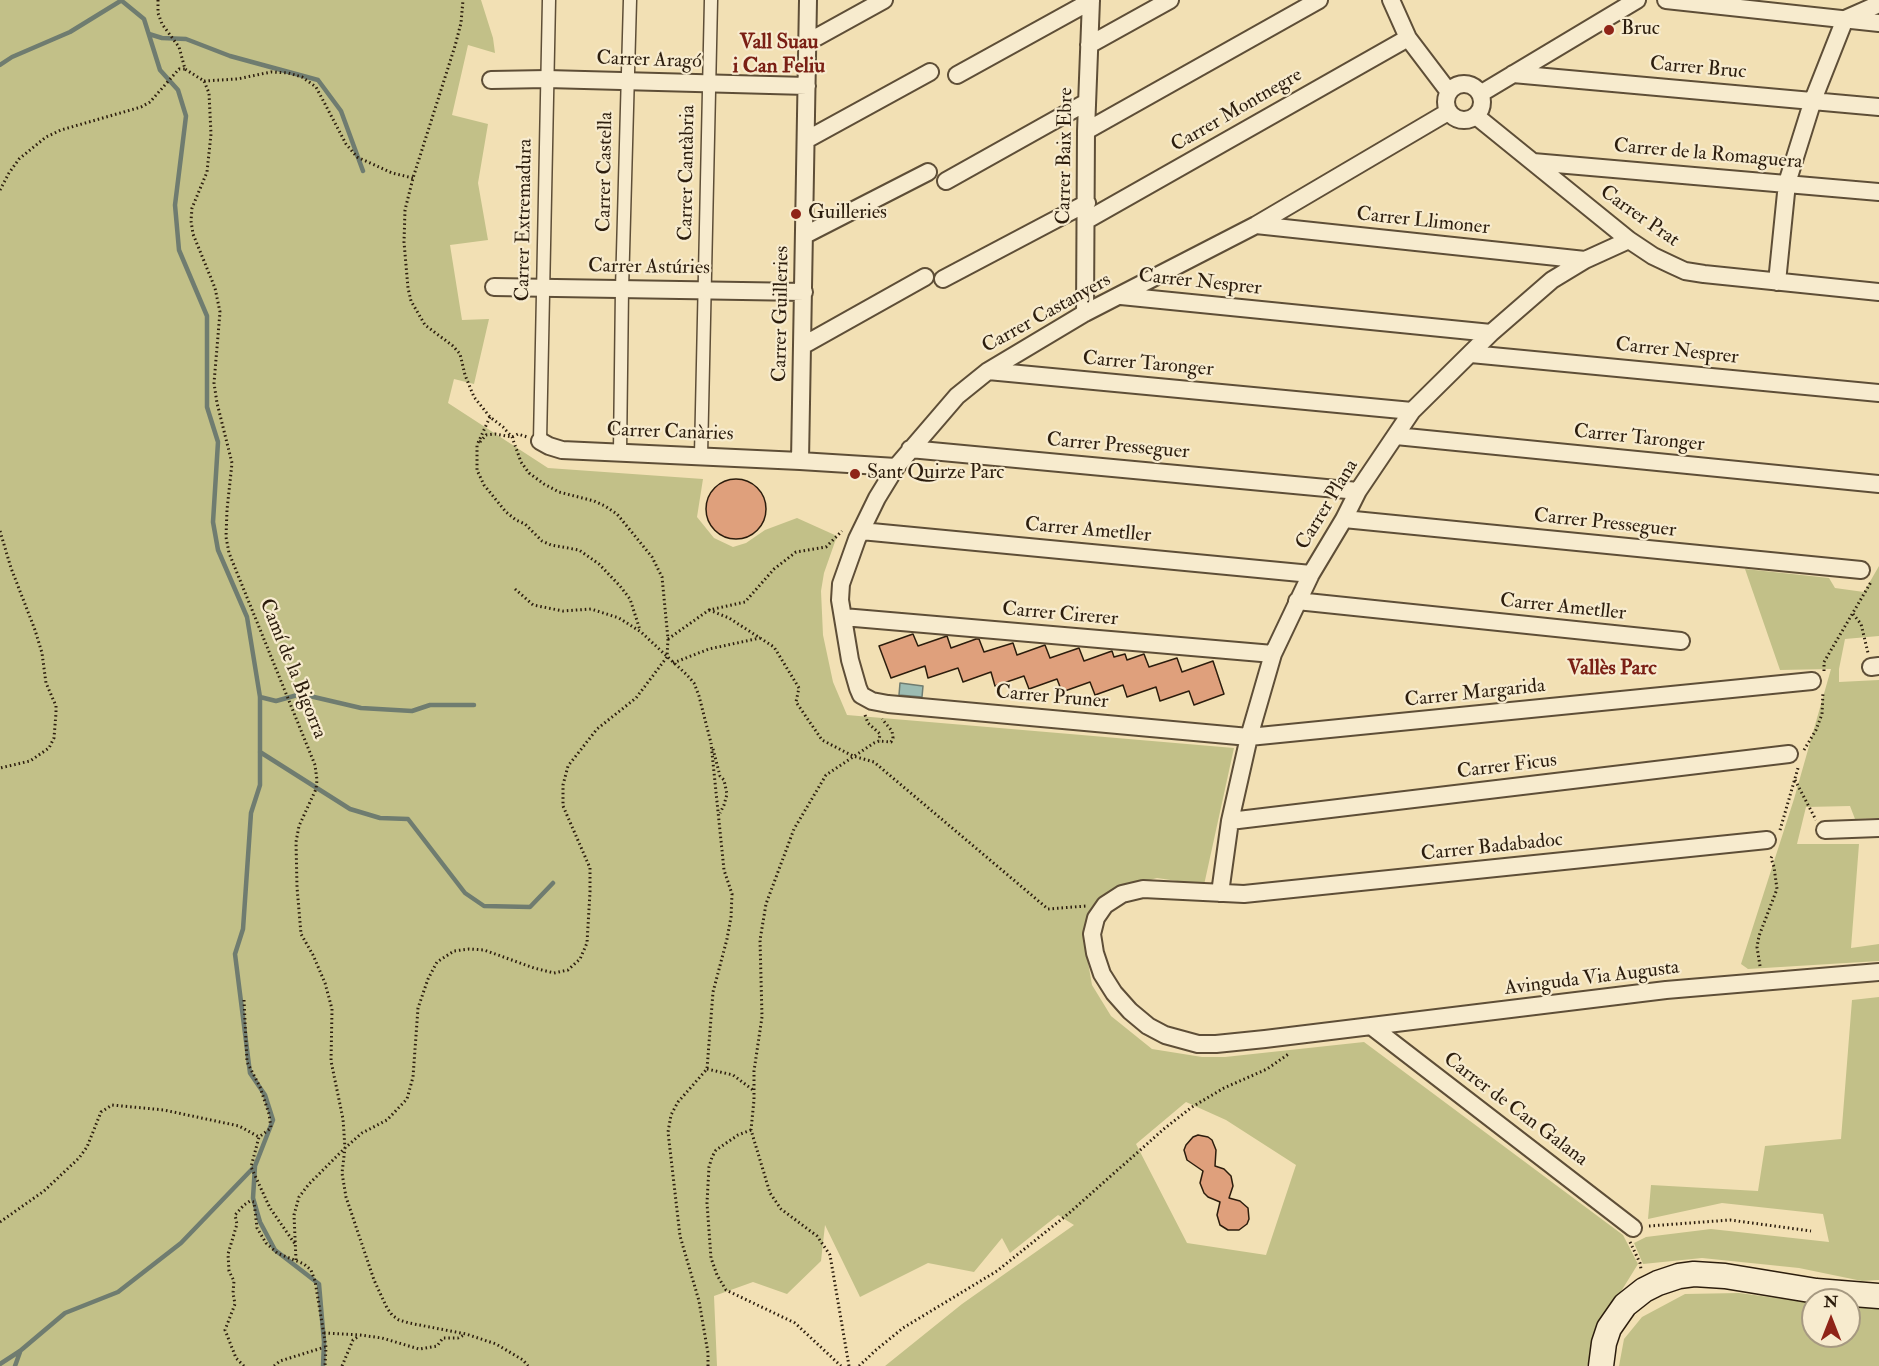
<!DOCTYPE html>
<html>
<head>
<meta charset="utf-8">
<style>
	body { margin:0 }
	#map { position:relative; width:1879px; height:1366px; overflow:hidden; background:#f2e0b4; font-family:"IM FELL Double Pica",serif }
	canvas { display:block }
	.north { position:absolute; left:1801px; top:1288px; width:60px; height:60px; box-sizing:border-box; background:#f7ebce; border:2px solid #a69981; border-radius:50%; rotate:0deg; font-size:16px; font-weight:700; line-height:24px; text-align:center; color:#2c1d0d }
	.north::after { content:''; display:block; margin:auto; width:21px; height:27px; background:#8f2418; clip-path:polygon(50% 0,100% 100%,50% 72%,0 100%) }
</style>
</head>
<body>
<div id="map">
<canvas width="1879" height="1366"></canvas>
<div class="north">N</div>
</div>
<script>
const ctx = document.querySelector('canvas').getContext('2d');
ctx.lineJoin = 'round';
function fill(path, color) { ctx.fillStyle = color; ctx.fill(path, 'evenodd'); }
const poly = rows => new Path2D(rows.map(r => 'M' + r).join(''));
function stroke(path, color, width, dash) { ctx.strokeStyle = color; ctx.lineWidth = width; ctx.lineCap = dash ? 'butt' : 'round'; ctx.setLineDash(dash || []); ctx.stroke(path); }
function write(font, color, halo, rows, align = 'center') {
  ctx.font = font + ' "IM FELL Double Pica",serif'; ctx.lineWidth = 4.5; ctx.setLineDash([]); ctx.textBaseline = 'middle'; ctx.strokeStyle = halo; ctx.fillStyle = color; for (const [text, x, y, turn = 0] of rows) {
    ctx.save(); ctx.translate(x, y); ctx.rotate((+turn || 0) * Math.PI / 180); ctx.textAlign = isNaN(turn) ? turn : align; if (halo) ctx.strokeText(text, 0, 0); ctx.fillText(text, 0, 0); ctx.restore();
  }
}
const green = poly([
	[0,0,481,0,493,38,495,53,468,45,452,115,488,124,478,183,488,240,450,245,462,320,489,319,474,384,454,379,448,403,548,468,703,479,697,517,714,538,733,547,746,543,765,530,797,518,837,536,824,573,821,591,823,635,833,682,847,715,1234,748,1204,885,1157,878,1130,885,1089,920,1085,945,1092,985,1111,1016,1152,1049,1202,1057,1225,1057,1364,1042,1623,1235,1638,1264,1602,1322,1587,1366,885,1366,962,1304,1074,1225,1058,1215,1010,1253,1002,1238,974,1272,928,1263,860,1297,825,1225,821,1261,787,1294,753,1282,714,1296,717,1366,0,1366],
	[1186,1102,1226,1120,1296,1165,1266,1255,1187,1243,1136,1144],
	[1879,566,1879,636,1845,639,1839,669,1839,682,1879,680,1879,818,1855,819,1850,806,1806,807,1797,844,1859,844,1851,948,1879,944,1879,961,1748,969,1741,964,1794,799,1831,669,1780,670,1745,569,1829,578,1835,588,1864,592],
	[1879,997,1879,1280,1862,1281,1799,1268,1702,1258,1643,1264,1634,1243,1646,1237,1711,1229,1829,1242,1823,1214,1722,1203,1648,1219,1651,1185,1758,1191,1765,1146,1841,1139,1852,1000],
	[1739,1293,1813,1303,1813,1336,1849,1336,1849,1308,1879,1308,1879,1366,1619,1366,1624,1339,1642,1317,1685,1294]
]);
const water = poly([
	[900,683,923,686,922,697,899,695,900,683]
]);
const stream = poly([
	[122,1,144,19,160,70,178,90,186,116,175,205,179,250,207,316,207,407,218,442,213,522,218,550,247,617,260,697,260,785,251,813,243,929,235,954,250,1073,265,1095,273,1120,255,1166,253,1198,260,1222,275,1250,319,1284,324,1342,323,1366],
	[149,34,162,38,186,39,230,56,318,80,341,111,363,171],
	[0,65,12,57,70,32,122,0],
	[260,697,276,701,301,694,361,708,412,711,430,705,474,705],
	[260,752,350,809,380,818,408,819,465,893,484,906,530,907,553,883],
	[0,1364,20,1351,65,1313,118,1292,181,1243,255,1166],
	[15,1366,20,1352]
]);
const building = poly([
	'706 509a30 30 0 1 1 60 0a30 30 0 1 1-60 0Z',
	[913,634,918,646,947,636,951,648,976,639,979,639,984,652,1013,643,1017,655,1045,645,1050,658,1079,648,1084,661,1112,651,1114,657,1125,654,1127,660,1144,654,1149,667,1177,658,1182,672,1213,661,1224,694,1194,705,1189,691,1160,701,1156,687,1127,697,1123,685,1095,695,1090,682,1062,692,1057,679,1029,689,1024,676,995,686,991,672,963,682,958,668,928,678,925,666,891,678,879,646,913,634],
	[1198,1135,1208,1137,1212,1140,1216,1150,1215,1166,1224,1169,1231,1176,1233,1186,1229,1198,1240,1201,1248,1208,1249,1219,1247,1224,1239,1230,1228,1230,1220,1225,1217,1215,1220,1202,1208,1197,1204,1193,1200,1183,1203,1171,1187,1160,1184,1150,1186,1145,1193,1137,1198,1135]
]);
const path = poly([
	[158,0,158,13,162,24,179,47,185,69,204,81,209,93,211,134,207,172,192,208,191,221,193,234,215,288,220,312,214,383,217,403,232,463,227,510,226,537,229,553,315,765,317,780,316,789,299,826,296,842,297,887,301,934,313,955,325,983,332,1009,331,1061,343,1119,345,1148,342,1173,346,1197,374,1280,387,1308,392,1315,399,1320,409,1323,466,1334,496,1344,523,1360,528,1366],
	[204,81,237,79,271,72,288,73,302,77,316,87,346,144,357,157,392,173,413,178],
	[0,190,9,173,19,159,46,137,61,130,141,107,150,102,179,69,185,69],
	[490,417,477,445,477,470,484,485,506,512,516,520,525,524,542,541,551,545,579,550,599,564,620,586,630,599,640,630],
	[480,442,486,435,495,434,512,437,518,434,527,437],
	[0,531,11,568,35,630,42,653,46,683,56,706,56,713,54,738,49,748,30,761,0,768],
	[515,589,533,605,563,611,591,609,619,618,641,632,687,675,694,683,699,696,711,743],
	[709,610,729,618,774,647,799,688,796,702,822,740,853,756,874,762,1048,909,1086,906],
	[1853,614,1861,624,1868,653],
	[668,639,709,610,745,602,774,569,796,552,826,547,842,531],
	[673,663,709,649,760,638],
	[1824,671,1824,662,1871,582],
	[865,715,868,723,880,734,879,741],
	[713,749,720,776,724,780,727,794,724,805,720,813],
	[1804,750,1816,730,1822,714,1823,692],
	[1795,780,1816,820],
	[1780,830,1798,768],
	[1760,966,1757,947,1759,936,1777,889,1774,867,1771,858,1773,854],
	[244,1000,247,1062,260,1087,269,1114,271,1128,259,1137,251,1167,270,1208,295,1244],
	[707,1069,733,1075,753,1090],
	[751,1130,738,1135,716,1150,712,1157,709,1167,707,1203,711,1258,717,1275,726,1290,795,1323,841,1366],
	[0,1222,44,1191,79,1158,87,1147,101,1112,112,1105,164,1110,239,1126,259,1137],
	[1649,1226,1730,1220,1811,1231],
	[1630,1242,1640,1263,1641,1269],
	[296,1260,294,1215,299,1197,309,1184,345,1148,362,1133,387,1120,407,1099,413,1077,418,1008,428,979,437,962,454,951,469,949,484,950,534,968,554,973,568,970,580,959,587,943,590,892,590,868,563,806,563,785,568,766,597,729,636,698,667,657,668,639,662,577,652,557,617,514,605,506,594,501,559,492,544,484,529,473,521,462,512,437,503,427,490,417,474,397,465,375,460,354,453,346,425,325,411,301,408,288,404,242,405,210,413,178,455,46,461,23,463,0],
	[324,1333,360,1335,382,1338,419,1349,437,1346,443,1338,458,1338,464,1335],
	[244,1366,236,1358,225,1330,235,1304,233,1293,234,1281,229,1271,228,1254,237,1224,235,1215,244,1205,250,1201,254,1202,257,1228,266,1243,277,1253,304,1264,311,1270,315,1281,326,1347,325,1366],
	[274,1366,280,1361,325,1347],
	[342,1366,353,1340,359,1336],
	[708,1366,708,1353,699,1301,680,1236,668,1132,671,1115,678,1102,707,1069,713,992,727,939,731,917,732,894,724,870,711,743],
	[849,1366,830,1255,817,1236,781,1209,770,1193,751,1130,754,1100,754,1071,762,1017,760,940,766,904,794,829,826,775,874,743,879,741,891,742,893,738,892,731,882,719],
	[859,1366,876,1350,903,1328,997,1271,1068,1214,1165,1128,1192,1107,1224,1088,1267,1069,1290,1053]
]);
const pedestrian = poly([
	[540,441,549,0],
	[620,452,622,289,630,0],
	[701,455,711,0]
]);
const minor = poly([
	[808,0,800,461,896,467],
	[1391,0,1408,38,1449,92],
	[1666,0,1879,23],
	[808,42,884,0],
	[1089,45,1170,0],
	[1513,74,1879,107],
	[957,75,1091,1],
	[491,80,547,79,807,86],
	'1446 102a18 18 0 1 1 36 0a18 18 0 1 1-36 0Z',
	[1480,94,1637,0],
	[1448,112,1256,225,1085,313,988,371,957,396,896,467,877,498,857,539,841,584,840,600,850,660,858,688,861,695,872,701,888,704,1249,737,1812,681],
	[1476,116,1629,240,1653,256,1672,265,1685,271,1704,274,1879,292],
	[1086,131,1319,0],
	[806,140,930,72],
	[1533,162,1879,192],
	[946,181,1087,102],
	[1087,220,1408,38],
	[1256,225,1585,260],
	[805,235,928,172],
	[943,279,1087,203],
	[1777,282,1787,183,1813,100,1845,19,1879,4],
	[494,287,804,292],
	[1121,296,1491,333],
	[1085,313,1086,131,1091,0],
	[802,346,925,277],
	[1471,354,1879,393],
	[988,371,1412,411],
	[1396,436,1879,484],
	[540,441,549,446,562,450,800,461],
	[910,449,1358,491],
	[1344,519,1861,570],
	[861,531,1311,574],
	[1297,601,1681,641],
	[843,617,1273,654],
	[1871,667,1879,666],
	[1230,821,1789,754],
	[1825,830,1879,828],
	[1767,840,1244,894,1143,889,1122,894,1105,905,1096,918,1092,934,1095,953,1102,974,1114,993,1130,1011,1148,1026,1165,1035,1198,1044,1216,1044,1265,1039,1666,990,1879,972],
	[1220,893,1230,821,1249,737,1273,654,1311,574,1344,519,1358,491,1412,411,1491,333,1552,280,1585,260,1629,240],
	[1371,1026,1633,1228]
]);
const secondary = poly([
	[1601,1366,1604,1343,1609,1328,1625,1305,1644,1290,1658,1283,1679,1276,1694,1274,1725,1276,1816,1291,1879,1296]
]);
const markers = [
	[1609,30,6,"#8f2418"],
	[796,214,6,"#8f2418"],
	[855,474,6,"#8f2418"]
];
const poiNames = [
	["Bruc",1621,30],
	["Guilleries",808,214],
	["Sant Quirze Parc",867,474]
];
const streetNames = [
	["Carrer Aragó",649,61,2],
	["Carrer Bruc",1698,69,5],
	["Carrer Montnegre",1237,111,-30],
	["Carrer de la Romaguera",1708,155,5],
	["Carrer Baix Ebre",1066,156,-89],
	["Carrer Castella",606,172,-89],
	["Carrer Cantàbria",688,173,-89],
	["Carrer Prat",1639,217,35],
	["Carrer Extremadura",525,220,-89],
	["Carrer Llimoner",1423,222,6],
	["Carrer Astúries",649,268,1],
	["Carrer Nesprer",1200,283,6],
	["Carrer Guilleries",782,314,-89],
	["Carrer Castanyers",1047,314,-29],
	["Carrer Nesprer",1677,352,6],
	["Carrer Taronger",1148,365,5],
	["Carrer Canàries",670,433,2],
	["Carrer Taronger",1639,439,6],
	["Carrer Presseguer",1118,447,5],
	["Carrer Plana",1328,505,-59],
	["Carrer Presseguer",1605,524,6],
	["Carrer Ametller",1088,531,5],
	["Carrer Ametller",1563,608,6],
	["Carrer Cirerer",1060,615,5],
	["Camí de la Bigorra",292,669,68],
	["Carrer Margarida",1475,694,-6],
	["Carrer Pruner",1052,698,5],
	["Carrer Ficus",1507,767,-7],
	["Carrer Badabadoc",1492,848,-6],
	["Avinguda Via Augusta",1592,979,-7],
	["Carrer de Can Galana",1515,1110,37]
];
const neighbourhoodNames = [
	["Vall Suau",779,43],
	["i Can Feliu",779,67],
	["Vallès Parc",1612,669]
];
fill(green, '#c2c088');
fill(water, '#9cbcb2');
stroke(water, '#6f7c70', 1.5);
stroke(stream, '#6f7c70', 4.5);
fill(building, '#dfa07c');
stroke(building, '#2c1d0d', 1.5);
stroke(pedestrian, '#5e4e37', 15);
stroke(minor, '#5e4e37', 20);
stroke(secondary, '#2c1d0d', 27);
stroke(path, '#2c1d0d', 3, [1.5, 3]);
stroke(pedestrian, '#f7ebce', 12);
stroke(minor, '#f7ebce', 16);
stroke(secondary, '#f7ebce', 24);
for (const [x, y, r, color] of markers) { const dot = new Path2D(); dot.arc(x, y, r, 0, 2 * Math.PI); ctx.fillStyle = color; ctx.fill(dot); stroke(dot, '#f7ebce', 2); }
write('20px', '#2c1d0d', '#f7ebce', poiNames, 'left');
write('20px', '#2c1d0d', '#f7ebce', streetNames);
write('bold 21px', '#7a1f14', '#f7ebce', neighbourhoodNames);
</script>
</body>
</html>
